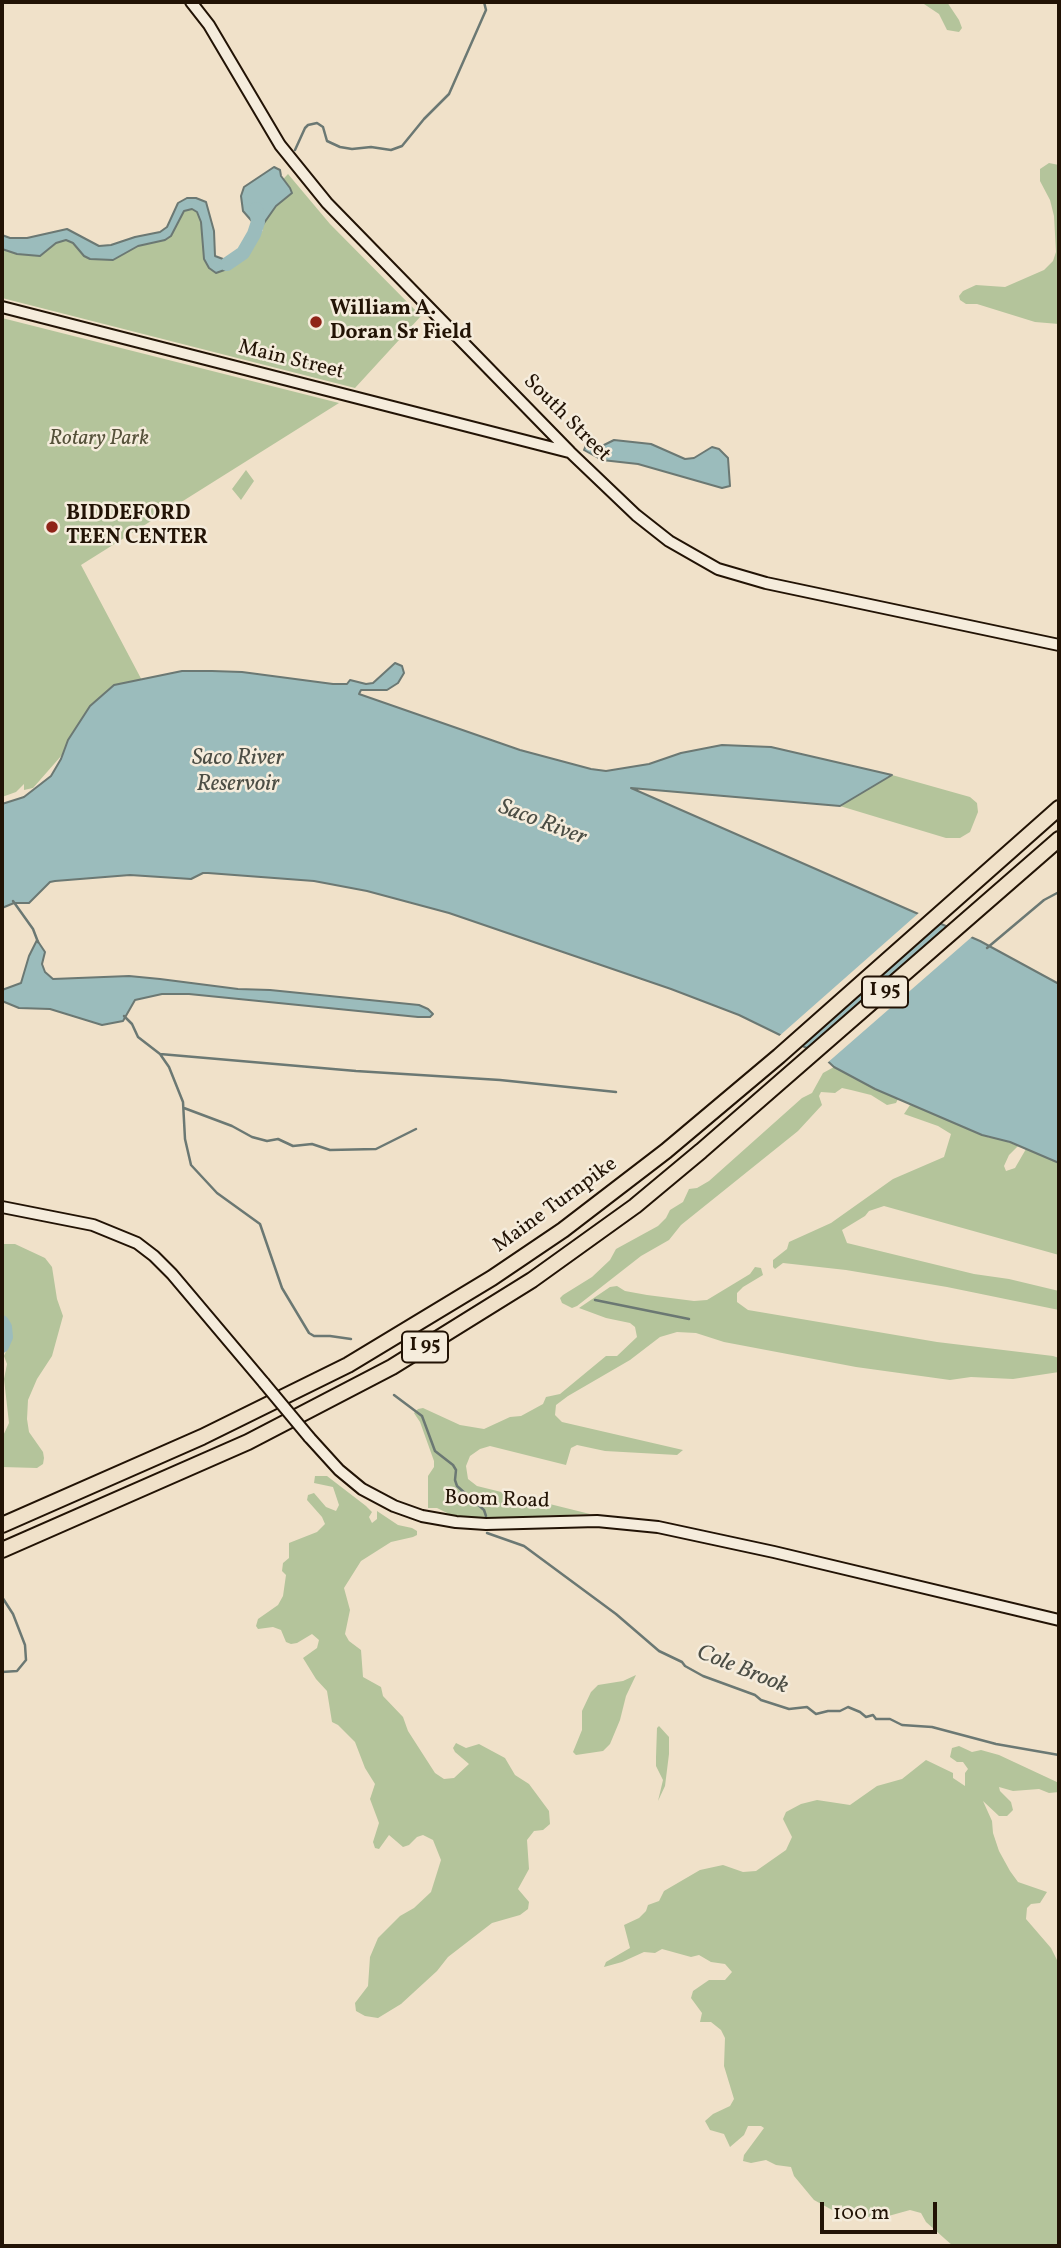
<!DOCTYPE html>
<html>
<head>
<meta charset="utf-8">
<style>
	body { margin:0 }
	#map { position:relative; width:1061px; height:2248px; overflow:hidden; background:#f0e1c9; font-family:Vollkorn,serif }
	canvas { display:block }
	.frame { position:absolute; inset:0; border:4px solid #221305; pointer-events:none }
	.scale { position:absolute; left:820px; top:2202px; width:117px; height:32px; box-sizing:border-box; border:4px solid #221305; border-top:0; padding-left:9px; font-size:21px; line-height:24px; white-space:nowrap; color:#221305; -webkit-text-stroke:5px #f5ecdc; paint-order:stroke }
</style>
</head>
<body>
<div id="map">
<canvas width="1061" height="2248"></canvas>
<div class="frame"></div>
<div class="scale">100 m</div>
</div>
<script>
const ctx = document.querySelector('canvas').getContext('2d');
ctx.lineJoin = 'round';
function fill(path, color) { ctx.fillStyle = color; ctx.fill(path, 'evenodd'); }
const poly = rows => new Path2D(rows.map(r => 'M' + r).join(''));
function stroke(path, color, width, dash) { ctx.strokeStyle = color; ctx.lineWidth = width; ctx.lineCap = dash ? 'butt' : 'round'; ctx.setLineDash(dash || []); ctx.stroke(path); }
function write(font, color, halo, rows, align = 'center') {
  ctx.font = font + ' Vollkorn,serif'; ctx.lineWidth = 5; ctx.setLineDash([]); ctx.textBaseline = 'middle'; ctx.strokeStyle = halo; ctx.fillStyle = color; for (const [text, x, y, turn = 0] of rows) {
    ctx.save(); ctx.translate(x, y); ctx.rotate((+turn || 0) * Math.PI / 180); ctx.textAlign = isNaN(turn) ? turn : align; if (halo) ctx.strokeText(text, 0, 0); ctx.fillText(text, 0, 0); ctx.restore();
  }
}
const green = poly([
	[921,2,947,2,959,20,962,28,959,32,947,30,939,14],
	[1049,163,1059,165,1059,324,1035,322,977,304,966,304,960,300,959,296,963,291,976,285,1005,287,1044,270,1053,261,1056,252,1054,216,1050,200,1040,181,1040,169],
	[288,174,330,224,421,316,355,388,2,298,2,243,61,235,89,251,162,237,183,206,199,206,212,253,224,266,255,242,263,230,263,221,258,206],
	[2,318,339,403,81,565,146,688,69,747,33,788,24,790,24,784,16,792,2,797],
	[246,470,254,481,241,500,232,489],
	[892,775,970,797,977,803,978,812,970,832,960,838,946,838,840,806],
	[834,1067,875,1089,898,1099,896,1103,887,1105,871,1095,851,1090,842,1088,835,1093,821,1092,819,1096,822,1105,798,1131,681,1225,669,1240,641,1256,577,1306,572,1308,562,1303,560,1298,563,1295,592,1277,610,1260,616,1249,658,1226,666,1218,670,1210,683,1202,689,1189,697,1188,709,1181,802,1098,812,1093,823,1073],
	[910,1105,923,1109,990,1138,998,1138,1018,1146,1009,1155,1004,1166,1006,1171,1015,1168,1026,1149,1059,1163,1059,1255,884,1206,869,1211,865,1216,842,1230,847,1243,974,1274,1009,1279,1059,1291,1059,1310,947,1287,846,1270,783,1263,775,1269,773,1267,773,1260,787,1249,789,1242,831,1223,893,1179,944,1157,951,1134,938,1126,904,1114],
	[2,1244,15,1244,45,1258,52,1267,57,1299,63,1316,52,1356,37,1379,28,1400,27,1419,29,1432,43,1452,44,1458,43,1464,37,1468,2,1467,2,1438,9,1423,4,1379,7,1364,4,1356,12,1337,10,1326,2,1316],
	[755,1267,761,1268,763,1275,743,1287,737,1293,737,1302,748,1310,937,1342,1053,1356,1059,1358,1059,1372,1013,1379,971,1377,950,1380,856,1367,724,1342,696,1333,677,1332,660,1337,630,1360,568,1396,556,1405,555,1415,562,1422,683,1450,677,1455,605,1451,577,1445,571,1448,566,1465,490,1446,480,1449,470,1456,466,1466,468,1479,477,1486,590,1514,494,1518,453,1516,437,1508,428,1508,428,1476,434,1467,434,1461,420,1422,414,1413,418,1409,423,1408,460,1425,484,1429,510,1417,521,1416,543,1404,546,1397,560,1394,606,1356,617,1356,637,1337,635,1327,630,1323,606,1318,579,1308,610,1287,617,1286,625,1291,647,1295,694,1301,707,1300,750,1274],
	[315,1476,327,1476,366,1506,372,1512,369,1517,372,1523,377,1519,377,1511,398,1525,412,1528,417,1531,417,1535,413,1537,391,1542,361,1561,344,1588,350,1610,345,1634,349,1641,361,1650,363,1677,381,1687,383,1696,403,1717,408,1731,435,1773,444,1779,454,1778,469,1764,455,1752,453,1748,456,1743,466,1748,479,1744,505,1758,515,1775,529,1784,549,1811,550,1824,543,1830,534,1831,527,1840,529,1869,518,1889,529,1902,528,1909,520,1915,492,1923,448,1957,437,1971,401,2004,378,2018,365,2016,356,2011,355,2003,368,1986,370,1957,378,1938,400,1916,414,1908,431,1892,441,1860,433,1840,423,1835,417,1837,409,1845,403,1847,389,1835,379,1849,375,1848,373,1842,379,1823,370,1799,375,1784,365,1768,355,1742,338,1725,332,1722,327,1691,316,1679,303,1658,317,1648,319,1640,312,1634,297,1643,291,1644,286,1642,281,1630,273,1627,258,1629,256,1626,258,1619,278,1605,283,1596,286,1575,282,1571,283,1563,289,1558,289,1543,317,1532,325,1524,322,1517,307,1500,308,1495,314,1493,326,1507,336,1511,339,1505,333,1487,314,1483],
	[636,1675,626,1696,620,1720,610,1744,603,1751,576,1755,573,1752,582,1730,582,1711,591,1692,598,1685,623,1681],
	[659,1726,669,1737,669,1754,665,1786,658,1801,663,1780,656,1766,656,1757,657,1728],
	[959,1746,972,1752,981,1750,999,1755,1059,1783,1059,1792,1049,1793,1039,1789,1013,1791,999,1787,1000,1791,1011,1802,1013,1810,1007,1816,999,1816,983,1801,992,1821,993,1833,999,1851,1010,1871,1018,1882,1047,1892,1040,1903,1031,1904,1027,1908,1026,1919,1051,1948,1059,1964,1059,2246,953,2246,926,2222,921,2213,910,2210,874,2220,857,2210,834,2211,814,2200,794,2176,791,2167,776,2165,766,2160,751,2163,743,2161,744,2155,764,2128,761,2126,748,2126,744,2135,730,2147,724,2134,710,2130,705,2121,713,2114,730,2106,734,2099,724,2066,725,2038,721,2030,711,2022,700,2022,702,2013,691,1998,693,1991,709,1980,725,1980,732,1972,725,1964,711,1962,699,1955,691,1957,662,1949,655,1953,644,1952,622,1962,604,1967,606,1962,630,1948,624,1925,639,1918,646,1911,648,1905,659,1901,664,1891,700,1870,723,1865,743,1872,756,1871,786,1850,792,1837,783,1819,786,1812,801,1804,817,1800,850,1805,877,1786,902,1779,926,1760,953,1773,953,1778,965,1786,965,1773,968,1769,963,1762,957,1762,950,1757,952,1748]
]);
const water = poly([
	[274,167,280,170,281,176,290,188,292,193,276,206,262,226,257,227,243,211,241,196,244,187,274,167],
	[187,198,196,198,206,202,214,231,215,256,223,259,232,259,243,253,230,268,216,273,209,268,204,259,201,222,197,212,192,209,184,211,171,236,165,240,138,246,113,260,90,259,84,256,73,243,66,240,56,243,40,256,17,254,2,249,2,235,10,238,27,238,67,229,99,246,111,245,135,237,160,232,167,227,178,203,187,198],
	[614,440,651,444,685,459,694,458,712,447,719,449,728,458,730,486,722,488,638,464,602,460,584,450,586,445,602,446,614,440],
	[395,663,402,666,404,673,398,683,387,690,361,690,359,694,520,750,591,769,606,771,649,764,681,753,722,745,771,747,892,775,840,806,631,788,980,941,1059,984,1059,1163,1010,1142,982,1135,875,1089,834,1067,821,1055,739,1015,671,989,449,913,367,891,314,881,208,873,203,873,191,879,130,875,55,881,50,882,29,903,14,903,2,908,2,804,24,797,51,776,61,759,68,740,90,706,114,685,182,671,212,671,242,672,333,684,347,684,350,680,366,684,373,683,395,663],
	[37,940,45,952,42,964,45,972,53,979,129,976,160,979,238,989,270,990,419,1005,428,1009,433,1014,430,1017,418,1017,189,994,162,994,135,1000,123,1021,102,1025,50,1009,19,1008,2,1001,2,990,21,983,29,956,37,940]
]);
const pier = poly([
	[921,911,944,921,799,1048,777,1038],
	[952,925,974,935,826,1064,806,1052]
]);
const stream = poly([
	[295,150,305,128,308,125,317,123,323,127,327,141,340,147,352,149,371,147,391,150,402,146,424,119,449,94,486,10,484,2],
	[13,901,33,929,38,942],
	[987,948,1044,900,1059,892],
	[124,1016,132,1024,138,1037,160,1054,169,1067,183,1102,185,1139,191,1165,217,1193,260,1224,282,1288,309,1333,314,1336,330,1336,351,1339],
	[160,1054,356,1071,500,1080,616,1092],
	[184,1108,232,1126,252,1137,267,1141,278,1139,293,1146,312,1144,330,1150,376,1149,416,1129],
	[595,1300,689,1319],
	[394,1395,422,1416,435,1451,453,1465,456,1470,455,1480,457,1486,484,1510,486,1516],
	[487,1533,524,1546,616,1614,659,1651,682,1662,685,1666,703,1676,755,1695,761,1700,789,1709,807,1707,816,1714,828,1711,840,1711,848,1707,860,1712,866,1717,873,1715,876,1719,890,1719,902,1725,932,1727,996,1744,1059,1755],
	[2,1597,13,1614,25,1645,26,1660,17,1671,2,1672]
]);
const river = poly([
	[227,264,243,253,254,234,258,222,256,209],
	[2,1322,5,1327,6,1337,2,1346]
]);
const secondary = poly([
	[191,2,209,25,280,145,327,203,570,452,636,515,669,541,718,569,766,583,1059,645],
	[2,307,569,452],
	[2,1207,93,1225,137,1243,154,1256,172,1274,264,1383],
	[309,1437,339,1470,362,1489,394,1506,422,1516,456,1522,486,1524,597,1521,658,1527,774,1552,1059,1620]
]);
const highway = poly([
	[2,1525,202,1437,348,1365,492,1278,563,1230,666,1151,779,1056,1059,808],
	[2,1550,248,1442,392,1367,532,1280,635,1206,701,1151,1059,839]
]);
const secondaryBridge = poly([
	[264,1383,309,1437]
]);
const markers = [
	[316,322,7,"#8f2418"],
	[52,527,7,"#8f2418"]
];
const shields = [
	[885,992,46],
	[425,1347,46]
];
const shieldNames = [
	["I 95",885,992],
	["I 95",425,1347]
];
const poiNames = [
	["William A.",330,310],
	["Doran Sr Field",330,334],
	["BIDDEFORD",66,515],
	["TEEN CENTER",66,539]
];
const streetNames = [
	["Main Street",291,361,14],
	["South Street",566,419,45],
	["Maine Turnpike",556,1206,-36],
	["Boom Road",497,1501,2]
];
const parkNames = [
	["Rotary Park",99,440]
];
const waterNames = [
	["Saco River",238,760],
	["Reservoir",238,786],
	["Saco River",542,824,21],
	["Cole Brook",742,1671,22]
];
fill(green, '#b4c49b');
fill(water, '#9bbcbc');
stroke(water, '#6b7873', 2);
fill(pier, '#f0e1c9');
stroke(stream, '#6b7873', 2.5);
stroke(river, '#9bbcbc', 14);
stroke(secondary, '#221305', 14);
stroke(highway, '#221305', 18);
stroke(secondary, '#f5ecdc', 10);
stroke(highway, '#f0e1c9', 14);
stroke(secondaryBridge, '#221305', 14, []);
stroke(secondaryBridge, '#f5ecdc', 10);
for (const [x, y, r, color] of markers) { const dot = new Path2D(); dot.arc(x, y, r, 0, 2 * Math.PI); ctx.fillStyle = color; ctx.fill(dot); stroke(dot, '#f5ecdc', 2.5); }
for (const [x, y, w] of shields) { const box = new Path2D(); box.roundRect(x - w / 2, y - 15.5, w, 31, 5); ctx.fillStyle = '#f5ecdc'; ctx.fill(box); stroke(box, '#221305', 2); }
write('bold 19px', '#221305', null, shieldNames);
write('bold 21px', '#221305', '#f5ecdc', poiNames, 'left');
write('21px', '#221305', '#f5ecdc', streetNames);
write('italic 21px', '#55513a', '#f5ecdc', parkNames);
write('italic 23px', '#4c4e45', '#f5ecdc', waterNames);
</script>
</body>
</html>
